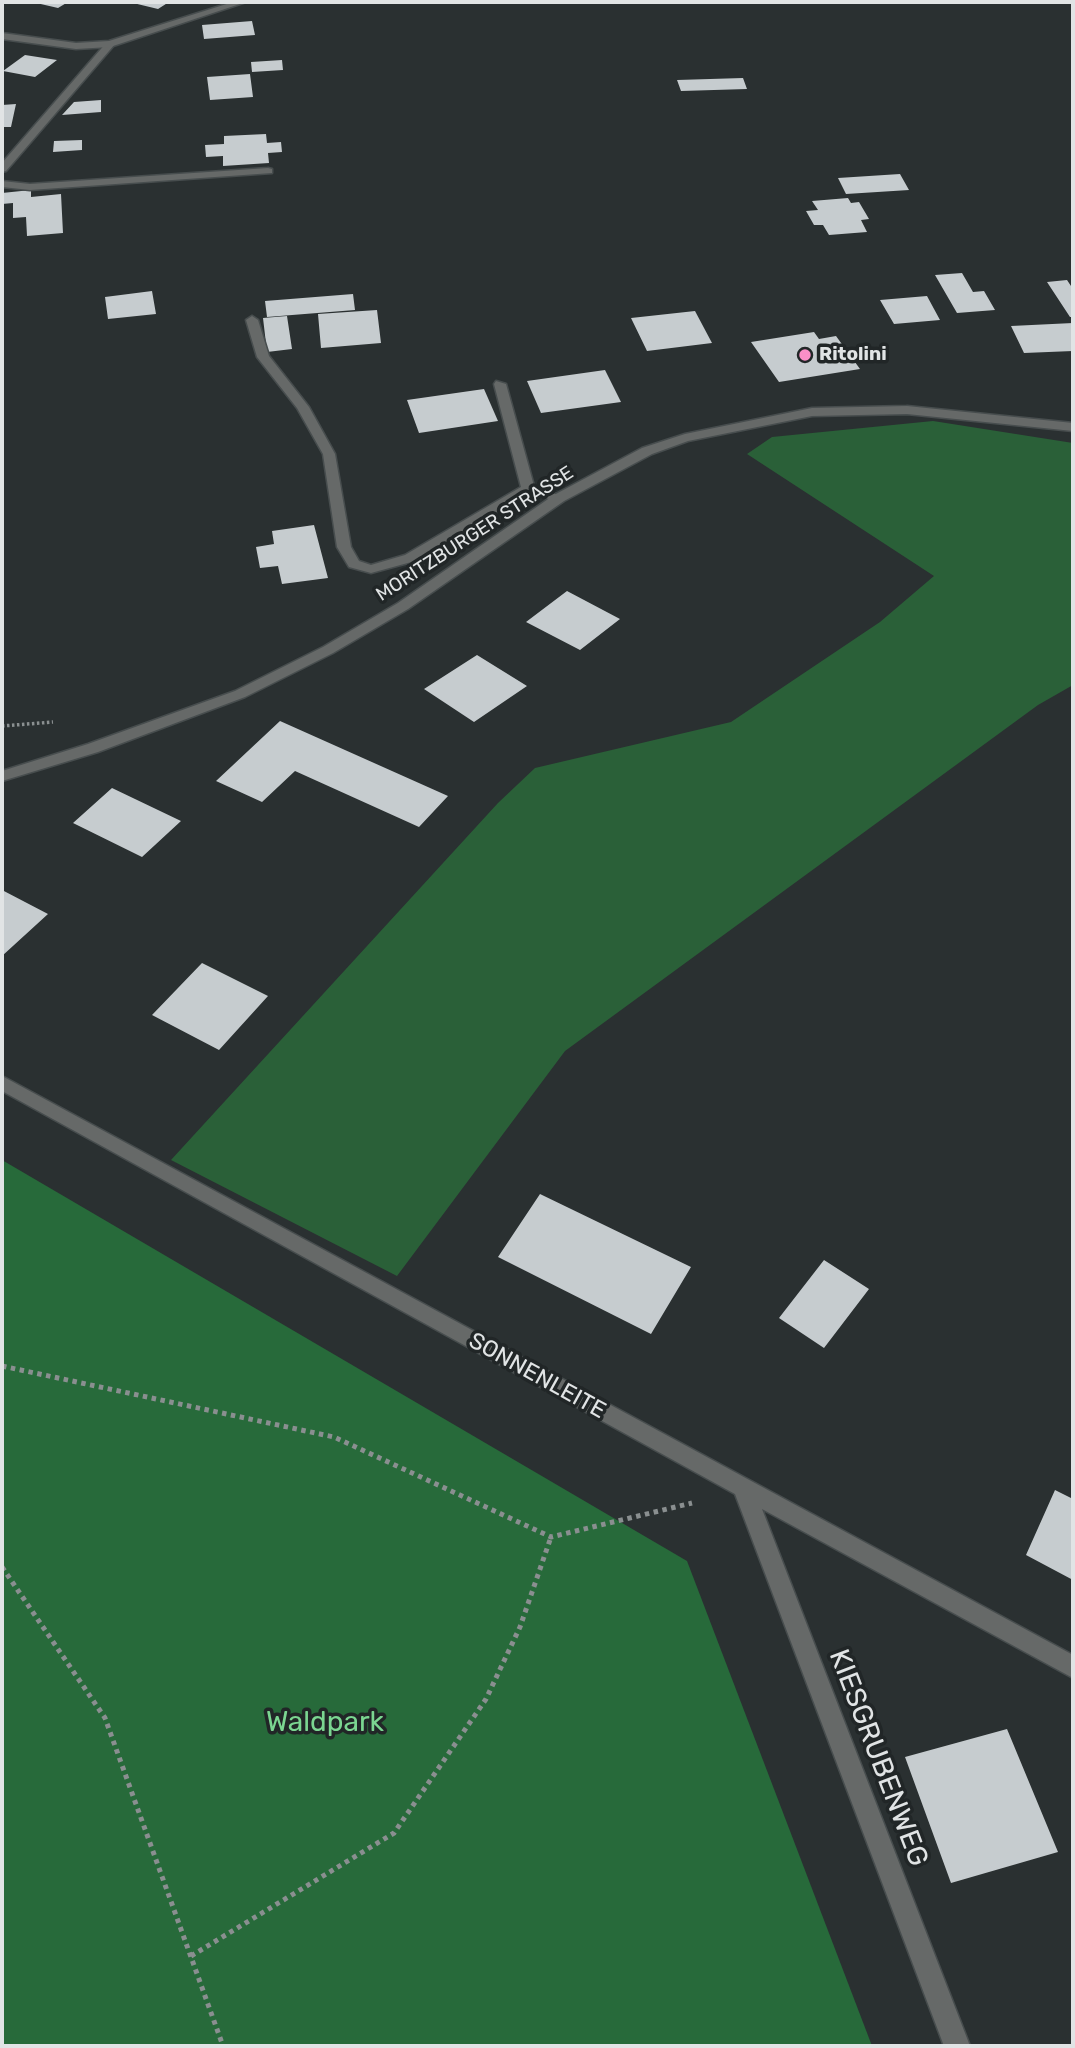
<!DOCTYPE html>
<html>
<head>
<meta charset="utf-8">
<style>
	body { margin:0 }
	#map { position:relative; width:1075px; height:2048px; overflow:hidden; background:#2a3031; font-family:Rubik,sans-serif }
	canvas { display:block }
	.frame { position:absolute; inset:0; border:4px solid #e1e4e5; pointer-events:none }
</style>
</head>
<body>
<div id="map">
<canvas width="1075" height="2048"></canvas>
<div class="frame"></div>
</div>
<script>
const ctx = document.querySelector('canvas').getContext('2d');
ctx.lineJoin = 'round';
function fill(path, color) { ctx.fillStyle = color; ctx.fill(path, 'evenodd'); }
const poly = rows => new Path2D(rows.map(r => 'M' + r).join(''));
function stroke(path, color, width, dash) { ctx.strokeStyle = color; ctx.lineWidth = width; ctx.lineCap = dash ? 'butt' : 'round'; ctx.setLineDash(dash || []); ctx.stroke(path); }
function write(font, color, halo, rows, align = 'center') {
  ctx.font = font + ' Rubik,sans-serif'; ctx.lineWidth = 7; ctx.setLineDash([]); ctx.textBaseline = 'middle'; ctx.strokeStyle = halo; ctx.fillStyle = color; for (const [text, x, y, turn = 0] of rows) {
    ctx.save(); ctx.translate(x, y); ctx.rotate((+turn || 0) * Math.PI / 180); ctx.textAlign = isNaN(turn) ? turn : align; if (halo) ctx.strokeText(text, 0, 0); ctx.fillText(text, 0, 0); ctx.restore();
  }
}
const green = poly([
	[933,421,1073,443,1073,685,1038,705,565,1051,397,1276,171,1160,498,803,535,768,731,722,880,622,934,576,747,454,772,437]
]);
const forest = poly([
	[2,1160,687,1561,872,2046,2,2046]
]);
const building = poly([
	[32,2,68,2,58,8],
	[129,2,169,2,158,9],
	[252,21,255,35,204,39,202,25],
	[25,55,57,60,35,77,3,71],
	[282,60,283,70,252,72,251,62],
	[250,74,253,97,210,100,207,77],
	[743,78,747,89,681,91,677,80],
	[101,100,101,112,62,115,74,102],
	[16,104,11,127,2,127,2,105],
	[266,134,267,143,281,142,282,152,268,153,269,163,223,166,223,156,206,157,205,145,224,144,224,136],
	[82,140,82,150,53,152,54,141],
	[900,174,909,190,846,194,838,178],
	[31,190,31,197,61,194,63,233,27,236,26,217,13,218,13,203,2,204,2,193],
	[848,198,851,203,859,202,869,219,861,220,867,232,829,235,823,225,814,225,806,211,818,210,812,201],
	[962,273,973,292,984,291,995,310,957,313,935,275],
	[1067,280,1073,289,1073,317,1070,317,1047,282],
	[152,291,156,314,108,319,105,297],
	[353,294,355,310,267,317,265,301],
	[927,296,940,320,894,324,880,300],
	[377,310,381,343,321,348,318,314],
	[695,311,712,343,647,351,631,318],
	[287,316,292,349,267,352,263,318],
	[1073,323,1073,351,1024,353,1011,326],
	[814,332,819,339,836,336,860,369,779,382,751,342],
	[605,370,621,402,541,413,527,381],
	[484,389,498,421,419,433,407,400],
	[314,525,328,578,282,584,278,566,260,568,256,547,274,544,272,531],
	[567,591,620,619,580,650,526,622],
	[477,655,527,686,474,722,424,689],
	[280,721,448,796,419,827,295,771,262,802,216,781],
	[112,788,181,821,142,857,73,823],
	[2,890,48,914,2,956],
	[202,963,268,996,219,1050,152,1015],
	[540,1194,691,1267,651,1334,498,1257],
	[824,1260,869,1289,824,1348,779,1318],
	[1055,1490,1073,1499,1073,1580,1026,1555],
	[1007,1729,1058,1852,951,1883,905,1757]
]);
const pathFar1 = poly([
	[2,726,53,722]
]);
const path = poly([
	[2,1366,334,1437,551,1537,692,1503],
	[2,1567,105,1718,223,2046],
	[191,1956,394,1833,486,1699,520,1627,551,1537]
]);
const service = poly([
	[107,42,115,44,6,171,2,172,2,163,107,42],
	[268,168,272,169,272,173,30,190,2,187,2,181,30,184,268,168],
	[252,316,258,320,269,356,309,407,335,454,351,547,359,561,371,565,405,555,521,487,494,384,496,381,506,384,534,486,566,498,559,502,529,493,415,561,371,573,349,567,337,547,323,454,297,408,257,357,246,320,252,316]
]);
const minor = poly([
	[233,2,246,2,110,47,76,49,2,39,2,33,76,43,109,41,233,2],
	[2,1076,1073,1655,1073,1678,762,1509,970,2046,944,2046,735,1494,2,1091,2,1076]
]);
const tertiary = poly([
	[907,406,1073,423,1073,431,907,414,812,416,688,441,652,454,564,501,408,609,333,653,245,697,98,752,2,781,2,771,88,744,235,691,323,647,398,603,554,495,642,448,685,434,812,408,907,406]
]);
const markers = [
	[805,355,7,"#fa8fc7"]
];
const farPoinames = [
	["Ritolini",819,355]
];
const farStreetnames = [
	["MORITZBURGER STRASSE",475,534,-33]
];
const streetNames = [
	["SONNENLEITE",537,1376,29]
];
const nearParknames = [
	["Waldpark",325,1723]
];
const nearStreetnames = [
	["KIESGRUBENWEG",878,1758,69]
];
fill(green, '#2a6038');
fill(forest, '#276a3a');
fill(building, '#c6cccf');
stroke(service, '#474d4e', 3);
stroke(minor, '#474d4e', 3);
stroke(tertiary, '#474d4e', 3);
stroke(pathFar1, '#8a8f90', 3.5, [2.5, 2.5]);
stroke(path, '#8a8f90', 5, [4.5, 4.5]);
fill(service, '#666968');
fill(minor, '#666968');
fill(tertiary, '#666968');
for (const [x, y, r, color] of markers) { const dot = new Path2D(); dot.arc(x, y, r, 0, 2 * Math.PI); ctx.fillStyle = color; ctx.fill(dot); stroke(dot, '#212627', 2.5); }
write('bold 19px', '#e1e4e5', '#212627', farPoinames, 'left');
write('19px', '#e1e4e5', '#212627', farStreetnames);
write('23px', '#e1e4e5', '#212627', streetNames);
write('28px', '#7bd691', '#212627', nearParknames);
write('28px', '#e1e4e5', '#212627', nearStreetnames);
</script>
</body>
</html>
